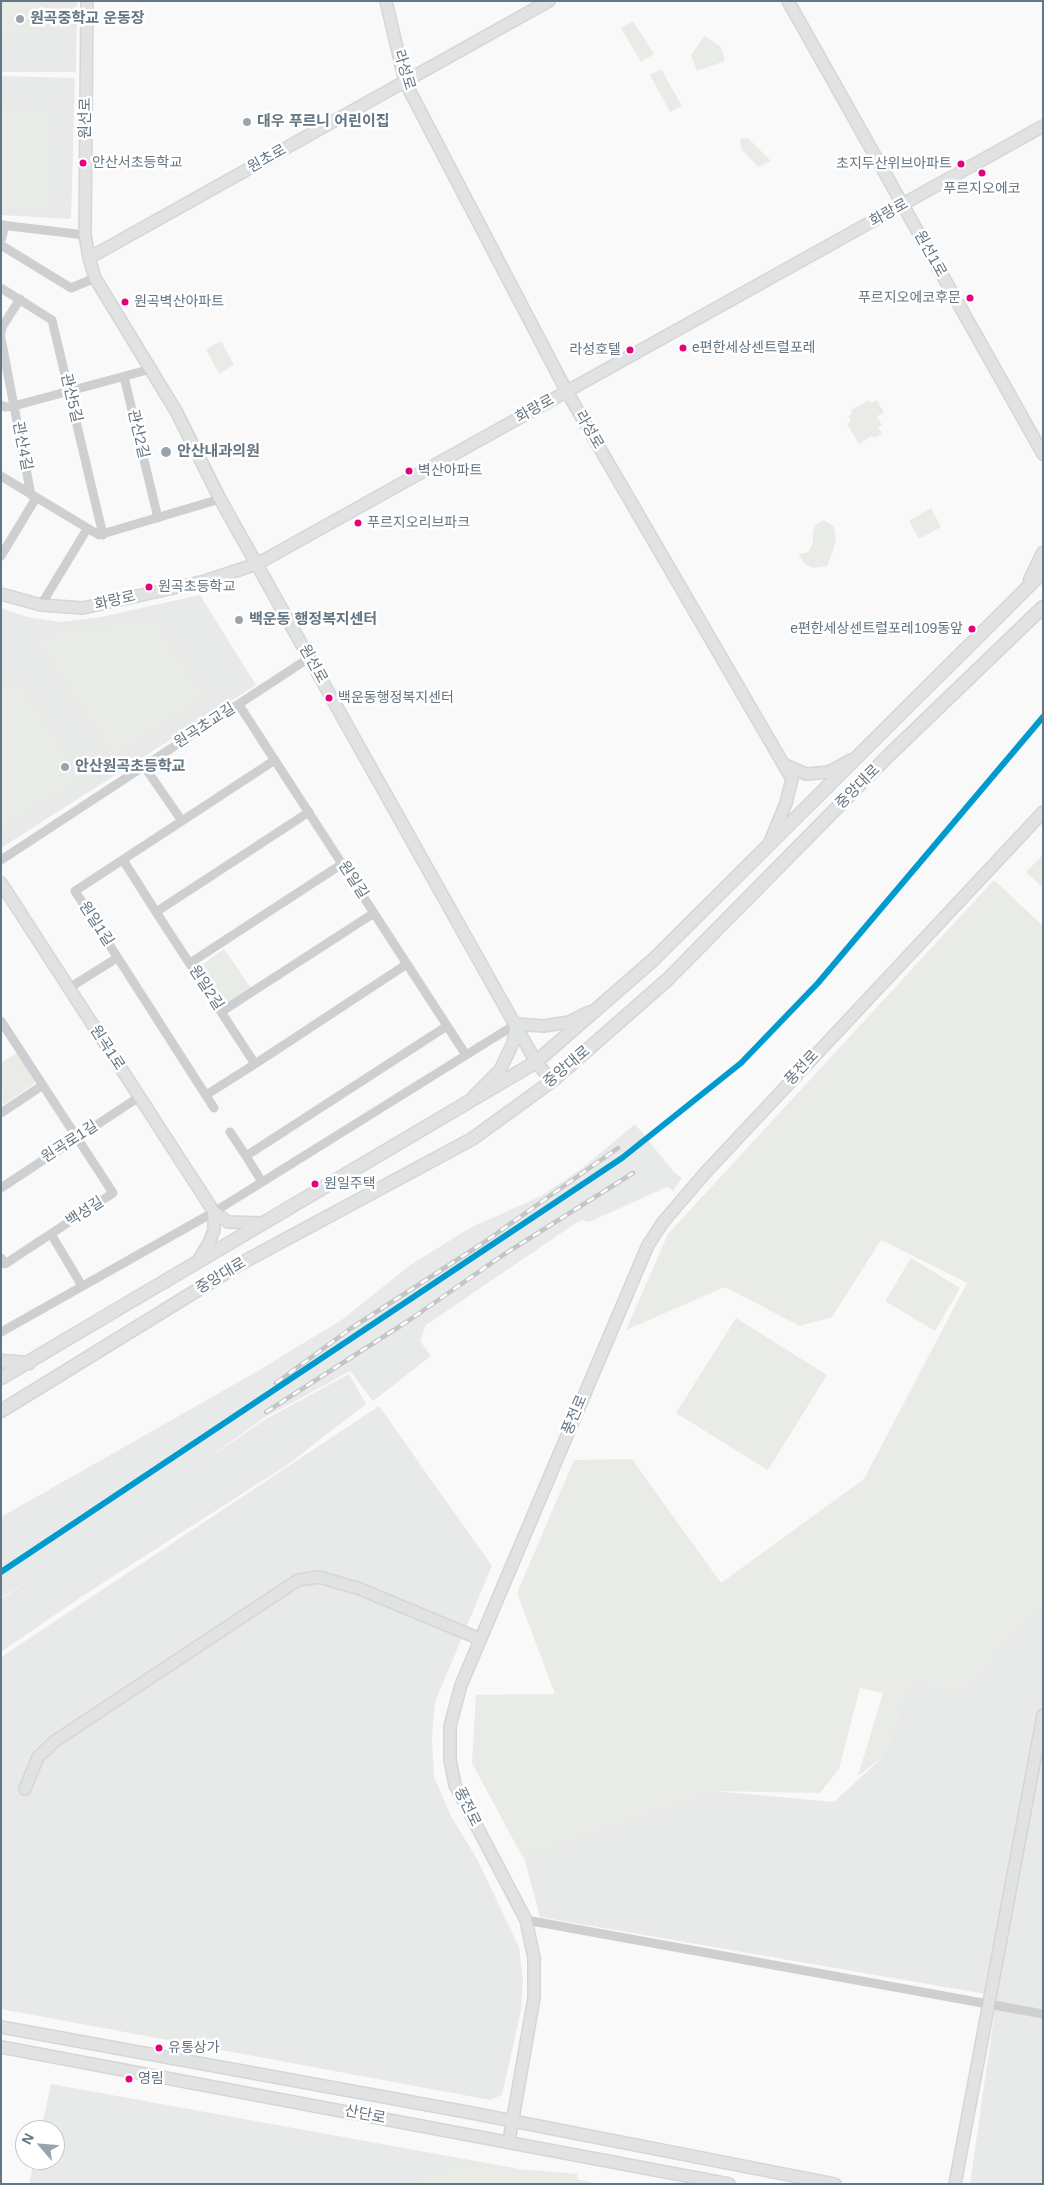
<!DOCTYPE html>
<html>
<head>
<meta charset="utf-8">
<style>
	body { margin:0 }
	#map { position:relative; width:1044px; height:2185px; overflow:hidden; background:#f9f9f9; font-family:Helvetica,sans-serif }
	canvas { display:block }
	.frame { position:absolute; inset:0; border:2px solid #657683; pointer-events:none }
	.north { position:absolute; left:15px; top:2120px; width:50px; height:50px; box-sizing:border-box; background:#fff; border:1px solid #c1c8cd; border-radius:50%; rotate:297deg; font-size:14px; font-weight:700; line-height:20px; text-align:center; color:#657683 }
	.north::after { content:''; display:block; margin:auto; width:18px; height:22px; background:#99a4ac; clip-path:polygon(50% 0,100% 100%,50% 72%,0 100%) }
</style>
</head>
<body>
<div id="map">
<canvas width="1044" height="2185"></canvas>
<div class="frame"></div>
<div class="north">N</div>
</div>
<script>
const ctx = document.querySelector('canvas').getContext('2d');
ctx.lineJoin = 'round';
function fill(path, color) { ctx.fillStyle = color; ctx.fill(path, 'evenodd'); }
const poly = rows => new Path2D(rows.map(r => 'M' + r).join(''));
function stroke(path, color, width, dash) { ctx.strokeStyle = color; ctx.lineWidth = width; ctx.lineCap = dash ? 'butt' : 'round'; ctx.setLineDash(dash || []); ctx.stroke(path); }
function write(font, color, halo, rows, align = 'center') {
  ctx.font = font + ' Helvetica,"Noto Sans KR",sans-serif'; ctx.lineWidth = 5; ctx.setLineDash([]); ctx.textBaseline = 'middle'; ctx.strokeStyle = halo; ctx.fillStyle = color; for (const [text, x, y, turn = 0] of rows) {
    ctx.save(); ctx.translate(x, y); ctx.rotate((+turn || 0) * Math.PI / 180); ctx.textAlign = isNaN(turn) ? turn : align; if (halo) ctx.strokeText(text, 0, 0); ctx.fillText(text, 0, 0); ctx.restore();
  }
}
const built = poly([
	[1,1,77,1,76,72,1,72],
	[1,76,75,78,71,219,1,215],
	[200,595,256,685,1,848,1,608,27,617,60,622,101,617],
	[635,1124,674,1172,682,1178,673,1191,667,1187,589,1222,582,1220,576,1223,426,1325,420,1341,431,1356,373,1401,350,1371,264,1418,201,1463,266,1419,349,1374,366,1404,287,1465,84,1595,1,1652,1,1599,36,1575,1,1598,1,1517,256,1372,343,1319,409,1266,470,1228,541,1196,581,1169],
	[379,1406,492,1566,435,1702,432,1737,434,1777,451,1816,477,1859,519,1947,523,1980,521,2010,502,2095,490,2100,1,2009,1,1657],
	[1043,1605,1043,2184,970,2184,997,1996,540,1917,524,1857,715,1791,834,1802,884,1756,909,1683,963,1690],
	[51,2084,602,2184,29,2184,34,2160,55,2160,55,2130,41,2130]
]);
const green = poly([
	[1,1,39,1,39,37,1,38],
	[633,21,654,54,641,62,621,28],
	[704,36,720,46,725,61,697,71,691,55],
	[661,69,682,106,670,112,650,75],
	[1,104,54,107,48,211,1,209],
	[748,138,771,161,758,167,742,150,740,139],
	[221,341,234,365,219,374,206,349],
	[869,400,871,403,877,400,884,413,877,416,882,425,878,427,882,434,874,438,872,436,859,444,847,424,851,421,848,416,852,414,851,410],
	[931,508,941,527,919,539,909,521],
	[824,520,834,527,836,538,834,548,827,566,813,568,805,564,798,554,808,552,813,543,813,532,816,524],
	[155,617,205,698,112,758,33,636],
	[19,677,76,771,74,785,2,829,1,688],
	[1043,855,1043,888,1026,872],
	[994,880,1043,926,1043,1606,963,1690,909,1683,884,1756,858,1776,883,1693,860,1688,839,1769,820,1793,715,1791,523,1858,472,1763,476,1695,555,1694,517,1593,574,1460,632,1459,721,1583,864,1479,967,1283,881,1240,832,1317,800,1326,725,1287,626,1330,668,1234],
	[224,949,251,988,227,1004,222,1002,200,970,202,965],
	[17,1053,35,1079,34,1084,3,1105,1,1063],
	[911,1258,960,1288,935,1331,885,1301],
	[736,1318,827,1375,768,1470,676,1413],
	[458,2164,577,2174,579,2184,405,2184]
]);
const street = poly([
	[1,225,85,235],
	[1,241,5,225],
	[1,245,71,288,95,278],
	[1,288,52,320,103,535],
	[1,333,2,327,20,299],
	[1,338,31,495],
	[124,377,158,518],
	[1,405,5,407,14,406,151,369],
	[1,476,99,535,220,499],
	[1,556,36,498],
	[41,605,87,529],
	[239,705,466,1055],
	[144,766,182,821],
	[309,812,156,912,255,1064,407,964],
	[1,860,309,658],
	[123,860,156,912],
	[190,963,342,864],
	[69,988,117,958],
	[221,1012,374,913],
	[1,1021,113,1193,5,1264,1,1258],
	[206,1095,255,1064],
	[214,1108,75,891,275,760],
	[1,1113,43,1085],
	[230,1132,246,1156,447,1026],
	[246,1156,262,1182],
	[1,1188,139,1097],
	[51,1234,82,1286],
	[1,1332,214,1212,516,1024],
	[526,1920,1043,2014]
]);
const secondary = poly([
	[87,1,85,235,89,258,95,278,176,411,220,499,536,1062,552,1081],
	[386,1,405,82,567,392,792,779,786,803,770,842],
	[788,1,1043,454],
	[89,258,549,1],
	[1,594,41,605,83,608,205,581,257,564,1043,126],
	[783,764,806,774,829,772,851,760],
	[1,883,214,1212,228,1222,262,1223],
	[516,1024,544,1026,569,1022,589,1012],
	[474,1096,500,1070,513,1043,516,1024],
	[198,1261,209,1243,214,1230,214,1212],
	[25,1789,38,1757,55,1741,298,1580,319,1577,360,1589,480,1639],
	[1,2027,472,2113,835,2184],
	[1,2047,729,2184],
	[509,2141,534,1998,534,1958,526,1920,455,1785,450,1760,450,1726,461,1685,648,1245,663,1222,706,1172,1043,812],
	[955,2184,1043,1715]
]);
const primary = poly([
	[1030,580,1043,553],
	[1,1361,29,1363],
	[1,1378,536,1062,653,960,1043,572],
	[1,1411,238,1265,472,1139,552,1081,667,980,887,757,1043,607]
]);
const rail = poly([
	[276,1383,350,1329,483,1243,618,1148],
	[266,1412,408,1321,503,1255,633,1173]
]);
const metro1 = poly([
	[1,1572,622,1158,741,1063,818,983,1043,717]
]);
const markers = [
	[20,19,5,"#99a4ac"],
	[247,122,5,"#99a4ac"],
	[83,163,4.5,"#e5007d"],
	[961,164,4.5,"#e5007d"],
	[982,173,4.5,"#e5007d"],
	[970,298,4.5,"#e5007d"],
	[125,302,4.5,"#e5007d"],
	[683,348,4.5,"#e5007d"],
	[630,350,4.5,"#e5007d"],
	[166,452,6,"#99a4ac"],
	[409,471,4.5,"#e5007d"],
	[358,523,4.5,"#e5007d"],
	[149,587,4.5,"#e5007d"],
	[239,620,5,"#99a4ac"],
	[972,629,4.5,"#e5007d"],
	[329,698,4.5,"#e5007d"],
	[65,767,5,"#99a4ac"],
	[315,1184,4.5,"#e5007d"],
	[159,2048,4.5,"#e5007d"],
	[129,2079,4.5,"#e5007d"]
];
const busNames = [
	["안산서초등학교",92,163],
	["초지두산위브아파트",952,164,"right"],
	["푸르지오에코",982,189,"center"],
	["푸르지오에코후문",961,298,"right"],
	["원곡벽산아파트",134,302],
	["e편한세상센트럴포레",692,348],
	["라성호텔",621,350,"right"],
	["벽산아파트",418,471],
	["푸르지오리브파크",367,523],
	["원곡초등학교",158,587],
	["e편한세상센트럴포레109동앞",963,629,"right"],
	["백운동행정복지센터",338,698],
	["원일주택",324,1184],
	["유통상가",168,2048],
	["영림",138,2079]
];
const poiNames = [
	["원곡중학교 운동장",30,19],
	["대우 푸르니 어린이집",257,122],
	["안산내과의원",177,452],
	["백운동 행정복지센터",249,620],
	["안산원곡초등학교",75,767]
];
const streetNames = [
	["라성로",404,70,73],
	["원선로",86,118,-90],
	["원초로",267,159,-29],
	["화랑로",889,213,-29],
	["원선1로",930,254,61],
	["관산5길",71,398,77],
	["화랑로",535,409,-29],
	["라성로",589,430,60],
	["관산2길",138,434,77],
	["관산4길",22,446,79],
	["화랑로",115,601,-13],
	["원선로",313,664,61],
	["원곡초교길",205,726,-33],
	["중앙대로",858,787,-45],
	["원일길",353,880,57],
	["원일1길",96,924,57],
	["원일2길",206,988,57],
	["원곡1로",107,1048,57],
	["중앙대로",567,1067,-40],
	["풍전로",802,1068,-47],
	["원곡로1길",70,1142,-33],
	["백성길",85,1212,-33],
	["중앙대로",221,1276,-31],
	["풍전로",575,1415,-67],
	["풍전로",467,1807,64],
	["산단로",365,2115,11]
];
fill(built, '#e8e9e9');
fill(green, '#e8ebe6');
stroke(secondary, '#d5d6d7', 14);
stroke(primary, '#d5d6d7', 15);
stroke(street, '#cecfd0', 9);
stroke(secondary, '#e1e2e2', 11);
stroke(primary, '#e1e2e2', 12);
stroke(rail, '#c3c5c6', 4.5);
stroke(rail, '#fff', 2.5, [8]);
stroke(metro1, '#009bce', 6);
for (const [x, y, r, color] of markers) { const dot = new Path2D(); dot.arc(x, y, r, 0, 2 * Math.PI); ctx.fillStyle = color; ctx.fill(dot); stroke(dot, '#fff', 2); }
write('14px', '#657683', '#fff', busNames, 'left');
write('bold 15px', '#657683', '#fff', poiNames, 'left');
write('15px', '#657683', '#fff', streetNames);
</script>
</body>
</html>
